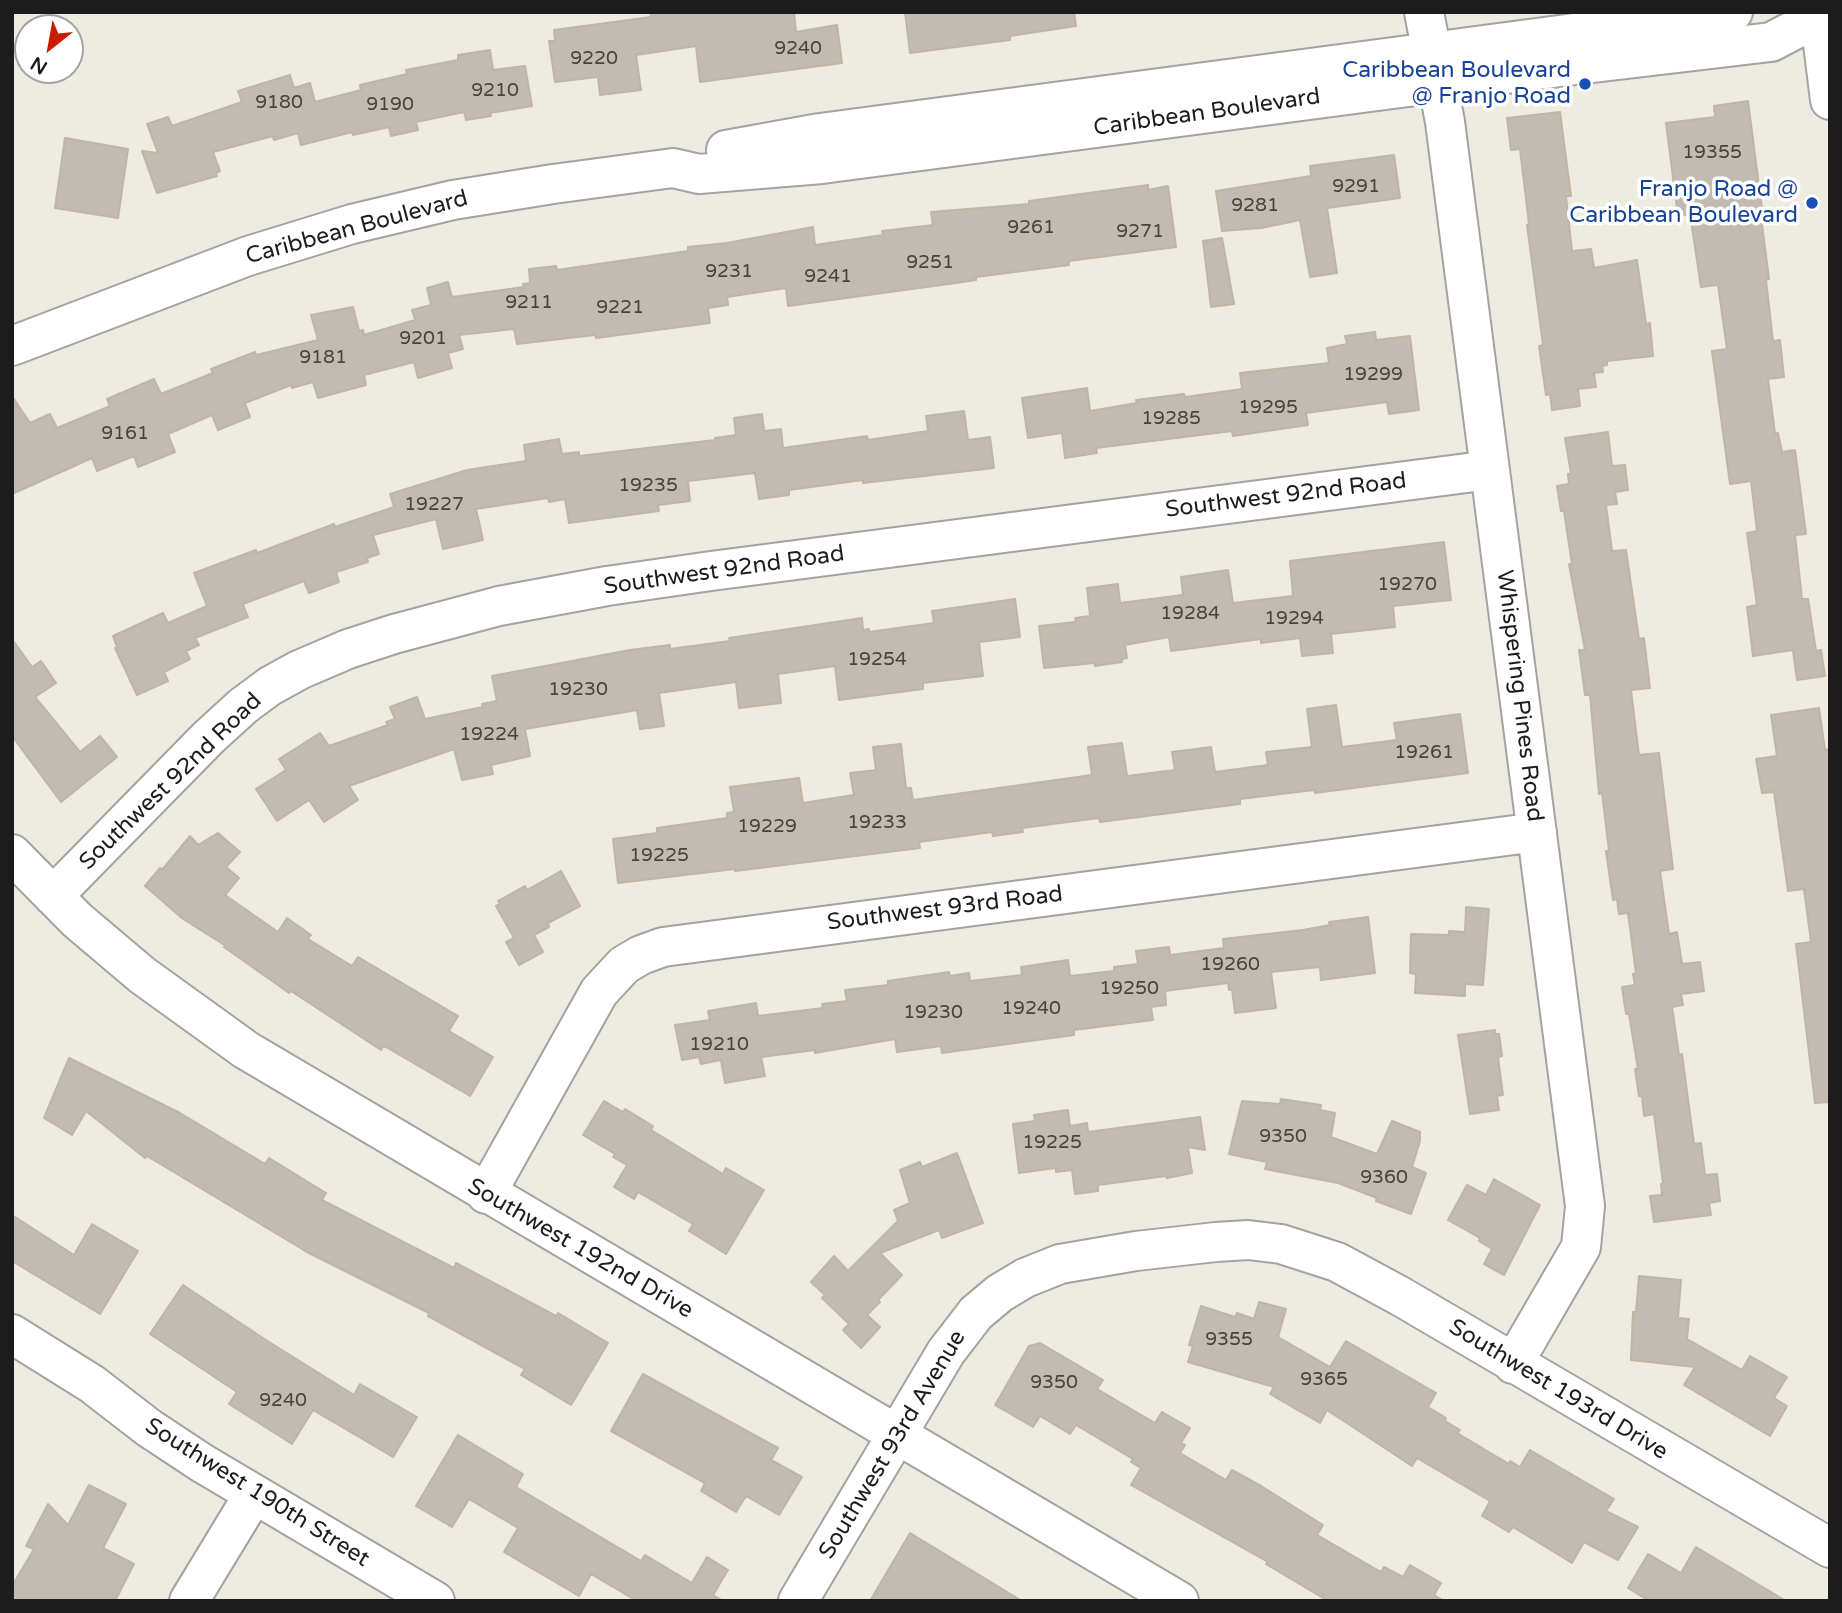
<!DOCTYPE html>
<html>
<head>
<meta charset="utf-8">
<style>
	body { margin:0 }
	#map { position:relative; width:1842px; height:1613px; overflow:hidden; background:#eeebe1; font-family:"Varela Round",sans-serif }
	canvas { display:block }
	.frame { position:absolute; inset:0; border:14px solid #1c1c1c; pointer-events:none }
	.north { position:absolute; left:14px; top:14px; width:70px; height:70px; box-sizing:border-box; background:#fff; border:2px solid #a4a4a4; border-radius:50%; rotate:211deg; font-size:19px; font-weight:700; line-height:28px; text-align:center; color:#1c1c1c }
	.north::after { content:''; display:block; margin:auto; width:24px; height:32px; background:#c81c00; clip-path:polygon(50% 0,100% 100%,50% 72%,0 100%) }
</style>
</head>
<body>
<div id="map">
<canvas width="1842" height="1613"></canvas>
<div class="frame"></div>
<div class="north">N</div>
</div>
<script>
const ctx = document.querySelector('canvas').getContext('2d');
ctx.lineJoin = 'round';
function fill(path, color) { ctx.fillStyle = color; ctx.fill(path, 'evenodd'); }
const poly = rows => new Path2D(rows.map(r => 'M' + r).join(''));
function stroke(path, color, width, dash) { ctx.strokeStyle = color; ctx.lineWidth = width; ctx.lineCap = dash ? 'butt' : 'round'; ctx.setLineDash(dash || []); ctx.stroke(path); }
function write(font, color, halo, rows, align = 'center') {
  ctx.font = font + ' "Varela Round",sans-serif'; ctx.lineWidth = 7; ctx.setLineDash([]); ctx.textBaseline = 'middle'; ctx.strokeStyle = halo; ctx.fillStyle = color; for (const [text, x, y, turn = 0] of rows) {
    ctx.save(); ctx.translate(x, y); ctx.rotate((+turn || 0) * Math.PI / 180); ctx.textAlign = isNaN(turn) ? turn : align; if (halo) ctx.strokeText(text, 0, 0); ctx.fillText(text, 0, 0); ctx.restore();
  }
}
const building = poly([
	[650,12,794,12,796,32,837,25,842,63,700,82,696,46,636,55,641,90,600,95,598,77,555,82,549,41,555,41,554,30,651,17,650,12],
	[905,12,1074,12,1076,26,1010,36,1010,40,910,53,905,12],
	[490,50,493,70,525,66,532,106,490,113,491,116,466,120,464,112,416,122,418,130,391,136,389,127,353,135,352,132,301,145,298,133,274,140,273,136,213,152,220,171,216,173,217,176,157,193,142,151,158,153,147,124,168,117,172,126,242,102,238,91,290,75,294,88,310,83,315,102,361,90,360,85,407,74,406,70,458,60,458,55,490,50],
	[1748,101,1762,209,1760,209,1769,279,1766,280,1773,341,1780,340,1784,377,1768,379,1775,434,1778,433,1782,452,1795,450,1806,534,1795,535,1802,599,1808,599,1816,651,1821,650,1825,676,1797,680,1793,650,1753,656,1747,607,1757,605,1747,533,1757,531,1751,481,1730,484,1712,351,1727,349,1718,285,1701,287,1690,214,1678,216,1666,123,1715,117,1714,106,1748,101],
	[1560,112,1571,196,1566,196,1572,251,1591,249,1594,268,1637,260,1646,324,1650,323,1653,356,1607,361,1607,365,1602,366,1603,372,1594,373,1596,387,1578,389,1580,406,1552,410,1550,394,1546,395,1539,346,1543,345,1527,225,1529,224,1520,149,1511,150,1507,118,1560,112],
	[65,138,128,149,118,218,55,208,65,138],
	[1394,155,1400,198,1327,208,1337,273,1310,277,1300,220,1261,228,1222,231,1216,191,1311,176,1310,166,1394,155],
	[1148,185,1148,190,1168,186,1176,247,1069,261,1069,265,976,277,976,280,963,282,788,306,786,288,727,297,728,305,708,308,710,323,596,338,595,335,517,344,514,329,459,335,463,349,448,353,452,368,418,378,414,362,364,375,366,385,318,398,313,382,292,388,291,385,245,403,250,417,218,430,212,415,168,434,175,452,138,467,134,456,97,471,92,458,12,494,12,396,30,423,50,414,57,428,110,406,107,399,154,379,161,394,213,373,211,369,255,352,256,355,318,340,311,315,353,307,359,331,363,330,364,335,415,320,412,310,431,305,427,288,448,282,452,297,524,287,523,284,530,283,529,269,556,266,557,270,688,251,688,247,727,243,813,227,815,245,883,235,882,231,933,225,931,212,1029,204,1029,201,1148,185],
	[1222,238,1234,304,1211,307,1203,241,1222,238],
	[1375,332,1376,340,1410,336,1419,410,1389,414,1387,402,1306,413,1308,425,1233,436,1232,431,1096,448,1097,453,1065,458,1062,433,1028,438,1022,398,1087,388,1090,411,1137,403,1136,400,1184,394,1185,397,1242,389,1240,373,1329,363,1327,348,1347,344,1345,336,1375,332],
	[964,411,968,440,990,437,994,468,863,483,863,480,789,490,789,495,759,499,755,473,688,481,690,501,658,505,659,511,569,523,565,499,549,502,548,498,476,509,483,540,443,549,436,519,373,535,379,554,367,558,368,562,336,572,339,582,309,593,304,581,243,604,248,617,195,638,199,645,186,651,190,659,164,672,168,681,137,695,115,648,117,647,113,636,163,613,168,623,207,606,194,573,256,550,257,553,334,524,335,527,394,507,390,494,467,470,526,461,524,445,559,439,562,454,579,452,579,456,715,440,715,438,736,435,734,418,762,414,764,431,781,429,783,448,867,436,868,440,928,431,926,416,964,411],
	[1608,432,1612,466,1625,465,1628,490,1615,492,1617,504,1606,505,1612,551,1626,550,1639,639,1644,638,1650,688,1631,690,1639,755,1659,753,1673,869,1660,871,1669,934,1677,932,1682,964,1700,962,1704,991,1681,994,1683,1005,1672,1007,1679,1055,1682,1054,1694,1144,1701,1143,1705,1175,1717,1174,1720,1201,1709,1203,1711,1215,1654,1222,1650,1196,1662,1195,1661,1184,1663,1183,1654,1114,1644,1116,1642,1096,1639,1096,1635,1069,1638,1069,1629,1014,1626,1014,1622,987,1635,985,1633,974,1636,973,1628,913,1619,914,1617,899,1613,900,1606,851,1609,851,1602,793,1599,794,1590,695,1585,695,1579,650,1585,650,1569,564,1572,564,1564,511,1561,511,1557,486,1569,484,1568,474,1571,473,1565,438,1608,432],
	[1444,542,1451,600,1393,606,1395,627,1331,634,1333,653,1302,656,1300,638,1261,643,1261,639,1171,651,1169,637,1125,645,1127,658,1122,659,1122,662,1095,666,1095,663,1044,668,1039,626,1076,622,1075,618,1090,616,1087,588,1118,584,1120,603,1183,595,1181,577,1228,570,1233,603,1293,596,1290,561,1444,542],
	[1015,599,1020,637,979,642,983,676,923,683,923,689,839,700,835,666,778,674,781,703,739,708,736,682,659,693,664,726,640,729,637,710,525,729,530,756,491,765,493,774,462,780,454,749,349,786,358,800,324,822,309,800,277,821,256,789,286,770,279,759,320,733,329,746,388,725,386,722,395,719,390,707,417,697,425,719,483,707,482,704,497,701,492,676,630,650,670,645,670,649,730,641,729,638,862,618,863,630,869,629,869,632,934,623,932,611,1015,599],
	[12,639,32,667,41,661,56,683,35,697,80,752,100,736,117,757,61,802,12,736,12,639],
	[1336,705,1342,747,1397,740,1394,723,1460,714,1468,773,1315,793,1314,790,1240,799,1240,804,1100,822,1099,818,1022,828,1023,832,993,836,992,832,919,842,920,848,735,871,735,869,618,883,613,839,657,833,657,828,727,818,727,813,734,812,730,787,799,778,803,803,854,795,850,773,876,770,873,747,901,744,906,788,911,788,913,800,1092,775,1088,747,1122,743,1127,776,1175,770,1172,752,1211,747,1215,772,1268,765,1266,752,1312,747,1307,709,1336,705],
	[1819,708,1825,750,1830,749,1830,1102,1815,1103,1796,944,1811,942,1804,889,1788,891,1774,792,1762,793,1756,759,1777,756,1771,715,1819,708],
	[218,833,240,852,226,867,239,878,225,895,278,932,287,918,311,935,308,939,352,966,358,957,458,1016,449,1031,493,1057,470,1096,386,1047,383,1046,381,1050,291,991,289,993,224,947,226,946,183,919,145,886,160,868,162,870,190,836,198,845,218,833],
	[561,871,580,906,548,923,549,927,534,935,543,952,519,965,506,942,514,938,496,906,500,904,498,901,525,886,527,890,561,871],
	[1466,907,1489,909,1483,985,1465,984,1465,996,1415,993,1416,974,1410,973,1411,934,1449,935,1449,931,1465,932,1466,907],
	[1368,917,1375,973,1321,980,1320,967,1271,972,1276,1008,1235,1013,1232,989,1229,990,1228,983,1165,991,1166,1005,1151,1007,1153,1020,1074,1030,1074,1035,942,1053,941,1046,897,1052,895,1039,815,1053,815,1050,761,1057,765,1076,725,1083,721,1060,701,1064,699,1057,682,1060,675,1025,710,1020,708,1011,756,1003,758,1016,823,1008,822,1004,847,1001,845,990,888,985,888,981,949,972,950,976,969,973,970,981,1022,975,1021,967,1068,960,1070,976,1114,971,1114,967,1138,964,1136,951,1169,947,1170,955,1224,948,1223,939,1303,930,1330,925,1329,922,1368,917],
	[1495,1030,1495,1034,1499,1034,1502,1056,1498,1057,1503,1095,1497,1096,1499,1110,1470,1114,1458,1035,1495,1030],
	[69,1058,180,1113,265,1164,269,1158,326,1193,322,1200,454,1268,456,1263,556,1316,558,1313,608,1343,571,1405,521,1375,525,1369,428,1316,429,1313,307,1252,147,1156,145,1158,86,1111,72,1135,44,1118,69,1058],
	[1281,1099,1321,1105,1320,1110,1335,1113,1331,1137,1377,1154,1392,1121,1420,1132,1420,1141,1412,1167,1426,1173,1411,1214,1376,1201,1377,1198,1338,1183,1265,1169,1267,1162,1229,1154,1242,1101,1280,1104,1281,1099],
	[604,1101,623,1112,625,1109,653,1126,651,1130,723,1174,726,1168,764,1190,726,1254,689,1231,693,1224,638,1192,634,1199,614,1187,627,1165,613,1157,615,1154,583,1135,604,1101],
	[1068,1110,1070,1126,1087,1123,1088,1132,1200,1117,1205,1150,1188,1147,1192,1173,1167,1178,1166,1176,1098,1185,1098,1191,1075,1194,1072,1170,1056,1172,1056,1168,1019,1173,1013,1124,1035,1121,1034,1115,1068,1110],
	[957,1153,983,1223,942,1238,939,1230,880,1253,902,1275,878,1300,880,1302,867,1315,880,1327,861,1348,843,1330,849,1324,822,1298,825,1295,811,1282,834,1256,848,1271,898,1221,894,1210,910,1203,900,1170,920,1162,922,1167,957,1153],
	[1494,1179,1540,1205,1504,1275,1484,1264,1492,1249,1479,1241,1480,1238,1448,1220,1467,1185,1486,1195,1494,1179],
	[12,1215,74,1255,92,1224,138,1251,100,1314,12,1261,12,1215],
	[1639,1276,1681,1280,1678,1318,1689,1319,1687,1339,1742,1370,1750,1356,1787,1377,1774,1398,1787,1406,1770,1436,1684,1385,1695,1367,1631,1360,1633,1312,1636,1312,1639,1276],
	[183,1285,269,1342,354,1395,360,1384,417,1417,393,1457,313,1410,292,1444,229,1404,237,1392,150,1334,183,1285],
	[1259,1302,1286,1309,1278,1337,1330,1367,1346,1341,1436,1393,1428,1407,1446,1418,1445,1421,1460,1430,1457,1433,1509,1464,1510,1461,1520,1467,1530,1450,1614,1499,1606,1511,1638,1527,1618,1560,1584,1542,1572,1563,1513,1527,1509,1532,1482,1516,1490,1501,1417,1458,1412,1466,1327,1410,1320,1423,1270,1394,1274,1387,1188,1362,1193,1346,1189,1345,1201,1306,1235,1317,1237,1313,1254,1319,1259,1302],
	[1040,1343,1103,1380,1097,1389,1155,1423,1162,1412,1190,1428,1181,1443,1185,1445,1180,1453,1226,1480,1232,1470,1261,1486,1323,1525,1317,1535,1381,1572,1384,1567,1403,1577,1410,1565,1441,1583,1434,1595,1444,1601,1328,1601,1266,1564,1268,1562,1131,1485,1141,1468,1131,1462,1133,1459,1076,1425,1070,1434,1040,1416,1033,1427,995,1405,1029,1346,1040,1343],
	[643,1374,778,1448,771,1460,802,1477,779,1515,746,1496,736,1512,701,1491,705,1483,611,1431,643,1374],
	[458,1435,523,1474,516,1487,641,1561,645,1555,692,1583,707,1557,728,1570,713,1595,723,1601,637,1601,591,1574,579,1596,504,1552,518,1528,469,1499,452,1527,416,1506,458,1435],
	[89,1485,126,1504,103,1548,134,1564,115,1601,12,1601,12,1586,34,1549,26,1546,48,1504,68,1525,89,1485],
	[910,1533,1022,1601,870,1601,910,1533],
	[1696,1547,1786,1601,1649,1601,1628,1588,1648,1554,1681,1573,1696,1547]
]);
const minor = poly([
	[1424,12,1445,122,1585,1206,1581,1247,1513,1364],
	[1819,12,1830,100],
	[726,150,820,133,1733,12],
	[12,346,248,256,352,224,453,200,553,184,673,168,699,174,822,164,1576,65,1771,42,1819,17,1830,16],
	[12,854,77,920,142,975,246,1050,1179,1601],
	[53,896,208,738,243,706,270,686,299,670,348,649,394,634,499,606,607,586,711,571,1490,470],
	[486,1194,599,992,624,965,641,955,663,947,1537,832],
	[12,1334,92,1384,149,1428,202,1463,435,1601],
	[189,1601,254,1494],
	[798,1601,946,1352,976,1313,1000,1293,1025,1278,1060,1264,1136,1251,1216,1242,1248,1240,1281,1244,1337,1262,1400,1296,1830,1548]
]);
const markers = [
	[1585,84,7,"#1a4fb4"],
	[1812,203,7,"#1a4fb4"]
];
const numberNames = [
	["9240",798,49],
	["9220",594,59],
	["9210",495,91],
	["9180",279,103],
	["9190",390,105],
	["19355",1712,153],
	["9291",1356,187],
	["9281",1255,206],
	["9261",1031,228],
	["9271",1140,232],
	["9251",930,263],
	["9231",729,272],
	["9241",828,277],
	["9211",529,303],
	["9221",620,308],
	["9201",423,339],
	["9181",323,358],
	["19299",1373,375],
	["19295",1268,408],
	["19285",1171,419],
	["9161",125,434],
	["19235",648,486],
	["19227",434,505],
	["19270",1407,585],
	["19284",1190,614],
	["19294",1294,619],
	["19254",877,660],
	["19230",578,690],
	["19224",489,735],
	["19261",1424,753],
	["19233",877,823],
	["19229",767,827],
	["19225",659,856],
	["19260",1230,965],
	["19250",1129,989],
	["19240",1031,1009],
	["19230",933,1013],
	["19210",719,1045],
	["9350",1283,1137],
	["19225",1052,1143],
	["9360",1384,1178],
	["9355",1229,1340],
	["9365",1324,1380],
	["9350",1054,1383],
	["9240",283,1401]
];
const transitNames = [
	["Caribbean Boulevard",1571,71],
	["@ Franjo Road",1571,97],
	["Franjo Road @",1798,190],
	["Caribbean Boulevard",1798,216]
];
const streetNames = [
	["Caribbean Boulevard",1207,113,-8],
	["Caribbean Boulevard",357,228,-15],
	["Southwest 92nd Road",1286,496,-7],
	["Southwest 92nd Road",724,571,-8],
	["Whispering Pines Road",1519,696,83],
	["Southwest 92nd Road",171,782,-44],
	["Southwest 93rd Road",945,909,-7],
	["Southwest 192nd Drive",580,1249,30],
	["Southwest 193rd Drive",1558,1390,31],
	["Southwest 93rd Avenue",893,1445,-59],
	["Southwest 190th Street",257,1493,32]
];
fill(building, '#c2bbb1');
stroke(building, '#c0b4a4', 2);
stroke(minor, '#a3a3a3', 42);
stroke(minor, '#fff', 38);
for (const [x, y, r, color] of markers) { const dot = new Path2D(); dot.arc(x, y, r, 0, 2 * Math.PI); ctx.fillStyle = color; ctx.fill(dot); stroke(dot, '#fff', 2.5); }
write('19px', '#464441', null, numberNames);
write('23px', '#164399', '#fff', transitNames, 'right');
write('23px', '#1c1c1c', '#fff', streetNames);
</script>
</body>
</html>
